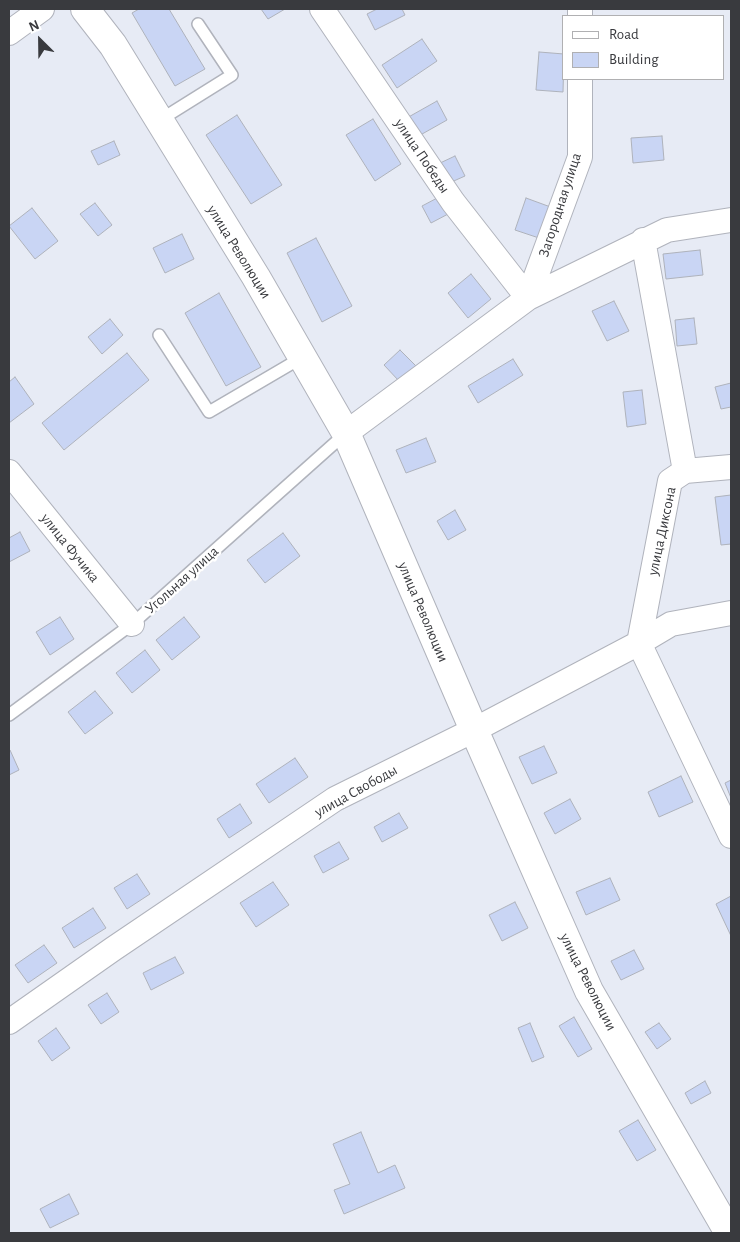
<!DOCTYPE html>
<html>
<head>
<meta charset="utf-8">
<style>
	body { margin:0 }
	#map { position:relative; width:740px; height:1242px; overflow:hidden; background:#e7ebf5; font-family:"Alegreya Sans",sans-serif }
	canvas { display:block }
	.frame { position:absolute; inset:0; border:10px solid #393a3e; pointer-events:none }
	.legend { position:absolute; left:562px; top:15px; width:162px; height:65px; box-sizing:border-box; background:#fff; border:1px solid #b0b0b2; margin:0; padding:6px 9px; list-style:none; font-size:15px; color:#393a3e }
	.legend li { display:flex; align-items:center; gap:10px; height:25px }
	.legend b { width:25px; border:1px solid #b0b0b2 }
	.north { position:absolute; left:15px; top:15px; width:50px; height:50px; -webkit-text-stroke:4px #fff; paint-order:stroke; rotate:337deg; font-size:14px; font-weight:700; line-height:20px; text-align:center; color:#393a3e }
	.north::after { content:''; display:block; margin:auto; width:18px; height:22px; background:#393a3e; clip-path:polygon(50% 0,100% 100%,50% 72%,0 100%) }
</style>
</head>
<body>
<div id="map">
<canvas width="740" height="1242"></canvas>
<div class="frame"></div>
<ul class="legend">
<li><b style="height:6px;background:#fff"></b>Road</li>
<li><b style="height:14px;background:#c9d5f4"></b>Building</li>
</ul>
<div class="north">N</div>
</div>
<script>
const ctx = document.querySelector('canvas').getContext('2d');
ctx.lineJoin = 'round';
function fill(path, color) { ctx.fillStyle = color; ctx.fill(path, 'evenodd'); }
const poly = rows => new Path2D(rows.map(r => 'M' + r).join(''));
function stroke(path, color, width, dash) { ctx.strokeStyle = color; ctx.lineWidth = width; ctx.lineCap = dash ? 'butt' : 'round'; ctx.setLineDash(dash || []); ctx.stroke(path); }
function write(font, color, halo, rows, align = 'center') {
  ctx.font = font + ' "Alegreya Sans",sans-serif'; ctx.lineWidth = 5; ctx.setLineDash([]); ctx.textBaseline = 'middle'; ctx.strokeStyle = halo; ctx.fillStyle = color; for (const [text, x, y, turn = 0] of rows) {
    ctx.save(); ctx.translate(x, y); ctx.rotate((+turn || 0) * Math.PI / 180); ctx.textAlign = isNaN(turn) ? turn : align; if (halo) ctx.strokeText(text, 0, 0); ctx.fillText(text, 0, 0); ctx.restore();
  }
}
const building = poly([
	[139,9,169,9,205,69,175,86,132,13,139,9],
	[261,9,285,9,268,19,261,9],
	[377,9,402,9,405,15,375,30,367,14,377,9],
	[422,39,437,61,397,88,382,65,422,39],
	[539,52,564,54,563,92,536,90,539,52],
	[437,101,447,120,415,138,405,119,437,101],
	[237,115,282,185,251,204,206,135,237,115],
	[373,119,401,164,375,181,346,135,373,119],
	[662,136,664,160,633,163,631,138,662,136],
	[114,141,120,155,98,165,91,151,114,141],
	[455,156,465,176,447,184,438,164,455,156],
	[441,196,450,213,431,223,422,206,441,196],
	[526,198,556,209,545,240,515,230,526,198],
	[95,203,112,225,98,236,80,214,95,203],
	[32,208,58,241,35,259,9,226,32,208],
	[182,234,194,259,165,273,153,248,182,234],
	[316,238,352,306,322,322,287,253,316,238],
	[700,250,703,275,666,279,663,254,700,250],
	[471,274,491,299,468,318,448,293,471,274],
	[219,293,261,367,226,386,185,313,219,293],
	[614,301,629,331,607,341,592,311,614,301],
	[694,318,697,344,677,346,675,320,694,318],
	[110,319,123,335,102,354,88,337,110,319],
	[400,350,416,366,399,381,384,365,400,350],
	[127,353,149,380,64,450,42,423,127,353],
	[513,359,523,375,478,403,468,386,513,359],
	[15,377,34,404,9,423,9,382,15,377],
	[731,383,731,407,721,409,715,387,731,383],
	[642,390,646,424,627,427,623,392,642,390],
	[426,438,436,462,406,473,396,450,426,438],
	[731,495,731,544,721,545,715,497,731,495],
	[455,510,466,530,448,540,437,521,455,510],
	[20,532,30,551,9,562,9,538,20,532],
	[283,533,300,556,265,583,247,560,283,533],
	[60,617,74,639,50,655,36,632,60,617],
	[184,617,200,637,172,660,156,640,184,617],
	[145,650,160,670,132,693,116,673,145,650],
	[95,691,113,713,85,734,68,712,95,691],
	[544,746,557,773,532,784,519,757,544,746],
	[9,750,10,750,19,770,9,775,9,750],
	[295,758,308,777,269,803,256,784,295,758],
	[681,776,693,802,659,817,648,792,681,776],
	[731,780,731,798,725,783,731,780],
	[570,799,581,819,555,834,544,813,570,799],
	[240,804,252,823,229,838,217,819,240,804],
	[399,813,408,828,382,842,374,827,399,813],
	[339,842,349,859,323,873,314,856,339,842],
	[137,874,150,894,127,909,114,888,137,874],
	[610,878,620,900,586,915,576,892,610,878],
	[273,882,289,905,256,927,240,903,273,882],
	[731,896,731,936,716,904,731,896],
	[515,902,528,928,502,941,489,915,515,902],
	[93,908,106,928,74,948,62,928,93,908],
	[44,945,57,963,28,983,15,965,44,945],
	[634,950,644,969,621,980,611,961,634,950],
	[175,957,184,973,151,990,143,973,175,957],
	[107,993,119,1012,101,1024,88,1005,107,993],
	[574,1017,592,1049,578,1057,559,1026,574,1017],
	[530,1023,544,1057,532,1062,518,1028,530,1023],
	[659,1023,671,1039,657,1049,645,1032,659,1023],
	[56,1028,70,1048,52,1061,38,1041,56,1028],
	[705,1081,711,1093,691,1104,685,1093,705,1081],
	[638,1120,656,1150,637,1161,619,1131,638,1120],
	[361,1132,378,1173,395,1165,405,1188,344,1214,334,1190,350,1184,333,1144,361,1132],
	[69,1194,79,1214,50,1228,40,1209,69,1194]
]);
const service = poly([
	[160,120,232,75,198,24],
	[159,335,209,412,296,361],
	[9,715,132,624,346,433]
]);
const minor = poly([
	[322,9,453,202,528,298],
	[580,16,580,9],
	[9,33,42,9],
	[643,240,685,471],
	[528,298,580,157,580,79],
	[346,433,528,298,667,230,731,220],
	[731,467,685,471,670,481,639,643,731,836],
	[9,472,132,624],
	[9,1022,113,949,335,799,474,730,639,643,671,624,731,613]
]);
const tertiary = poly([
	[85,9,113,45,256,277,346,433,474,730,589,991,729,1233]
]);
const streetNames = [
	["улица Победы",422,156,56],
	["Загородная улица",560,205,-72],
	["улица Революции",239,252,58],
	["улица Диксона",662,531,-78],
	["улица Фучика",70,548,51],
	["Угольная улица",182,580,-42],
	["улица Революции",423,612,67],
	["улица Свободы",356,791,-29],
	["улица Революции",588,982,63]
];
fill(building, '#c9d5f4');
stroke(building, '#aeb2bb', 1);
stroke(service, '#b0b3bc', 14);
stroke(minor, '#b0b3bc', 26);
stroke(tertiary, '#b0b3bc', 30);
stroke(service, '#fff', 11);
stroke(minor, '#fff', 24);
stroke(tertiary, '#fff', 28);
write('15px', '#393a3e', '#fff', streetNames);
</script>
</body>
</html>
